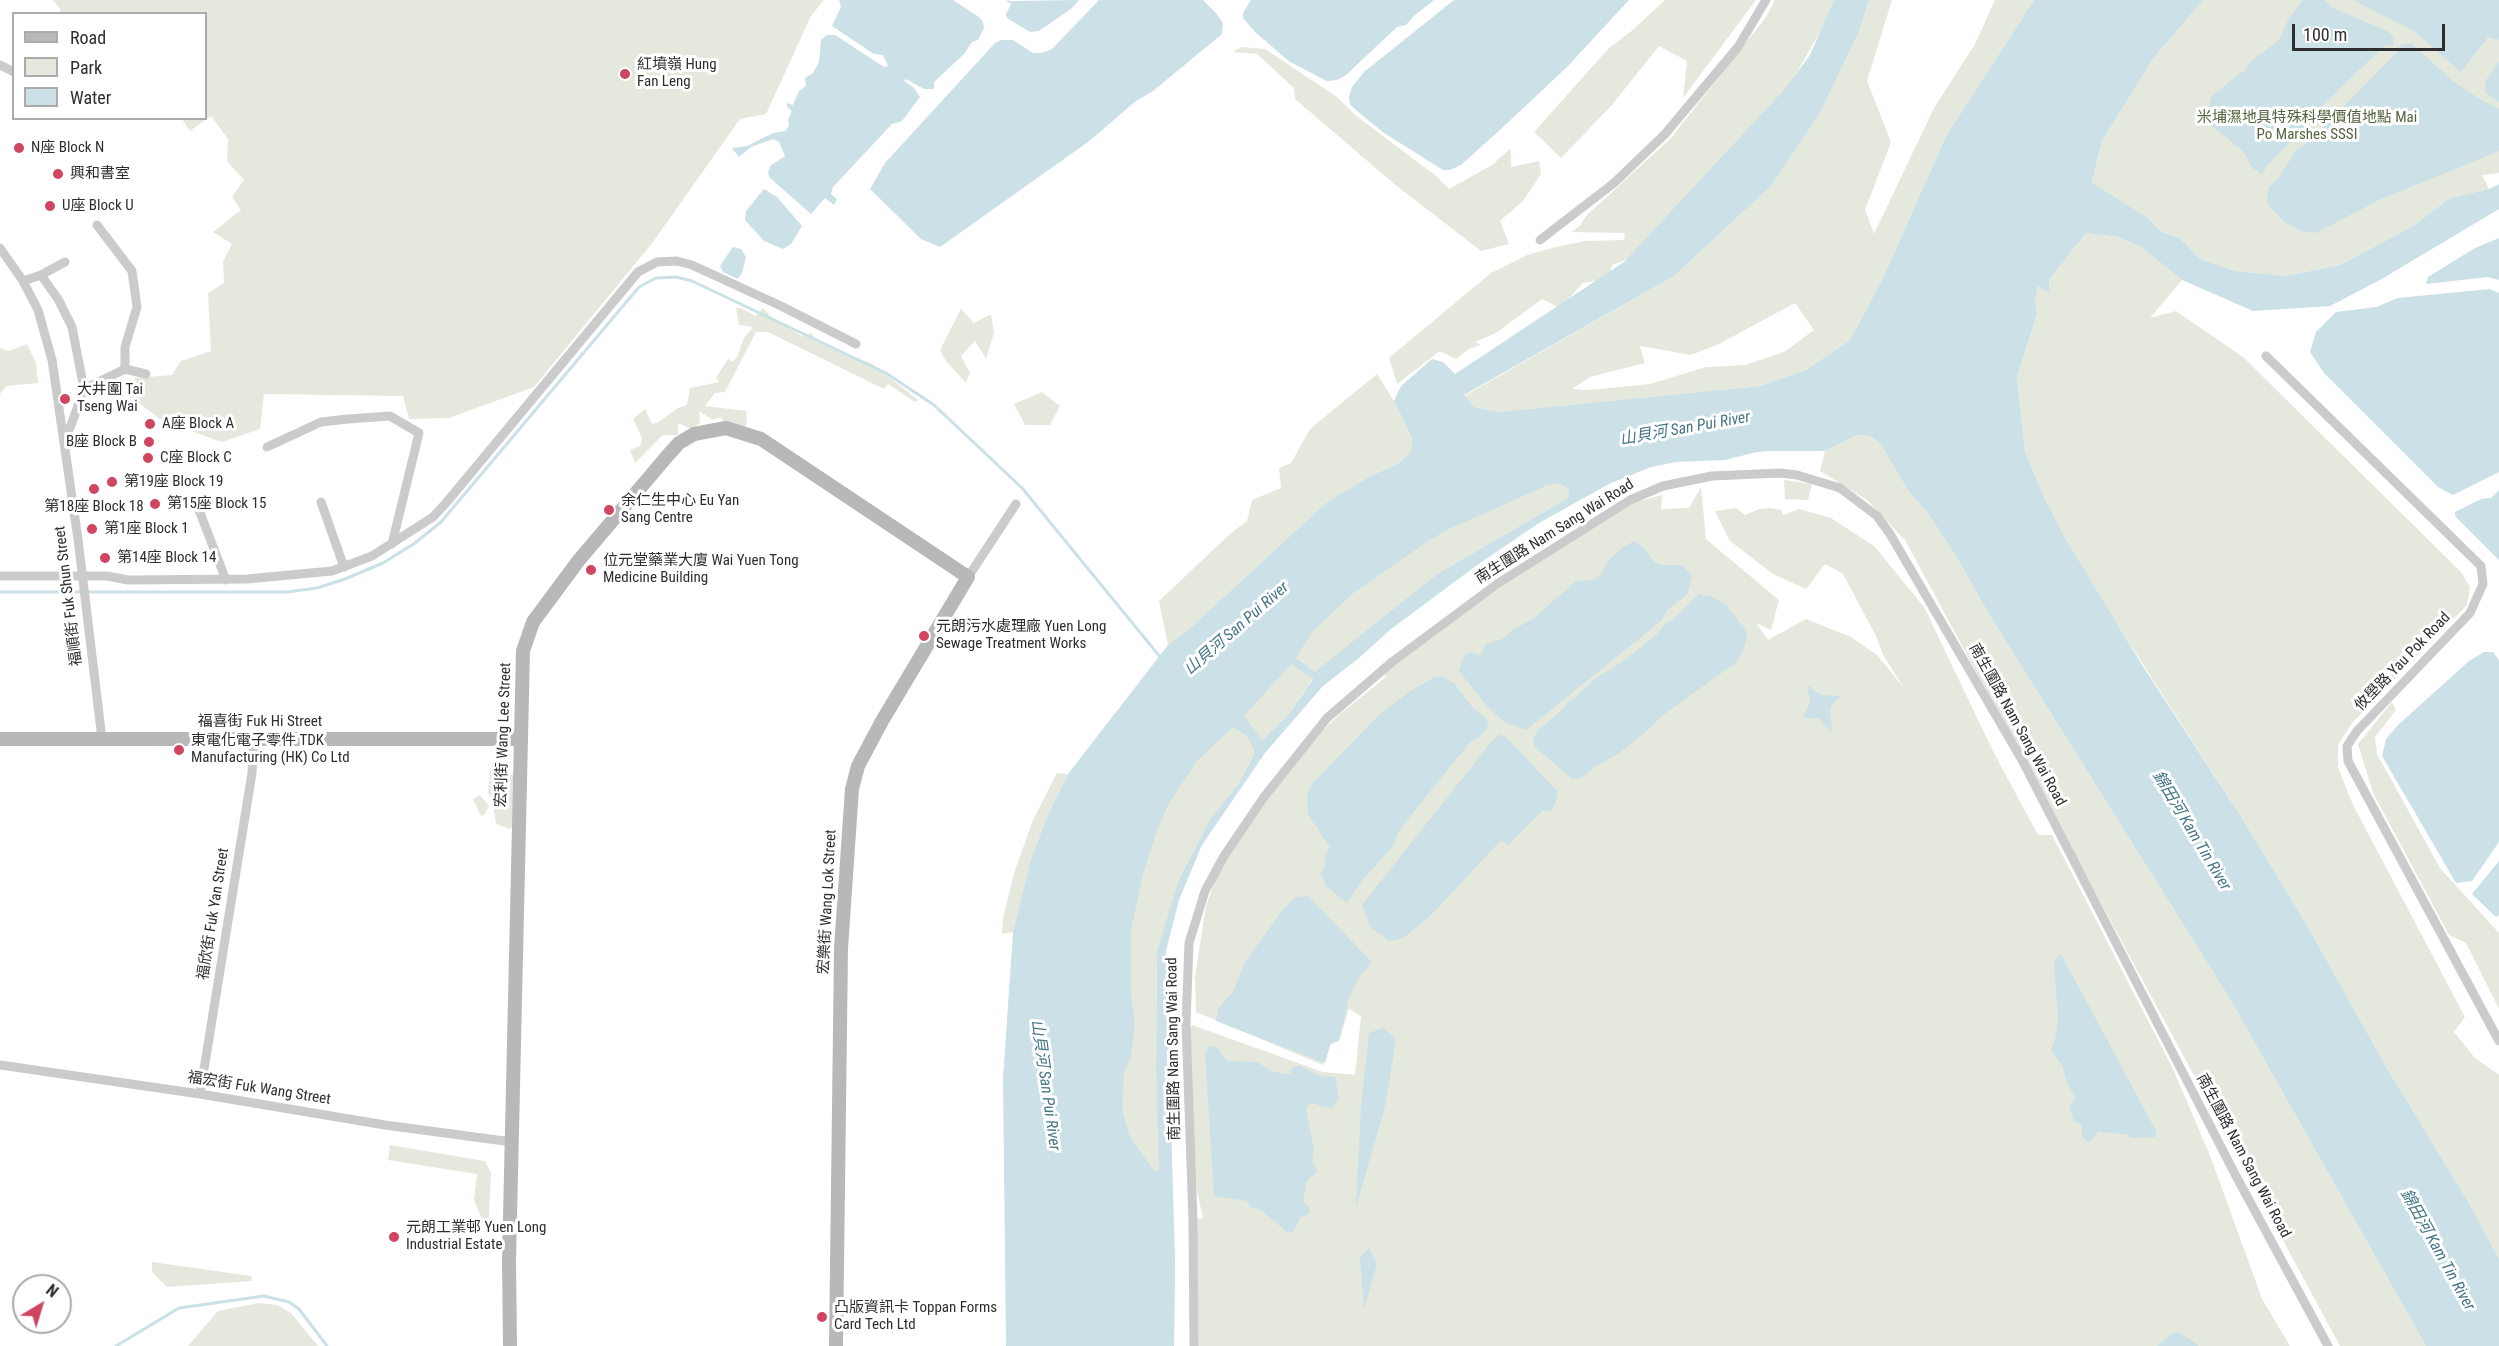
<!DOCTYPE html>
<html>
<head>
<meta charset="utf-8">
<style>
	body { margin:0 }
	#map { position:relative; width:2499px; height:1346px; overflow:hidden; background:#fff; font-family:"Roboto Condensed",sans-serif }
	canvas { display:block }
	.legend { position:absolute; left:12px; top:12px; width:195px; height:108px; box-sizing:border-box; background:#fff; border:2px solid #ababab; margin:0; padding:8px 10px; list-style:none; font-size:18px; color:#2e2e2e }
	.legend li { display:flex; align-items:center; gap:12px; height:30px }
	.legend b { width:30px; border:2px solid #ababab }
	.north { position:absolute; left:12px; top:1274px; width:60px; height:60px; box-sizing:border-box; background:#fff; border:2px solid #ababab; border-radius:50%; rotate:38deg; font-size:16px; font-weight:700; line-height:24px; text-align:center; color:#2e2e2e }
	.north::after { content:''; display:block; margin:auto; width:21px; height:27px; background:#d04560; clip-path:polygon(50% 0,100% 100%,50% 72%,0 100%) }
	.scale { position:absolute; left:2292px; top:24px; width:153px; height:27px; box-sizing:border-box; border:3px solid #2e2e2e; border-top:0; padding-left:8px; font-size:18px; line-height:21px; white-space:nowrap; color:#2e2e2e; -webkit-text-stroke:4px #fff; paint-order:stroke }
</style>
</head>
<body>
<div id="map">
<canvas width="2499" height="1346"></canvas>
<ul class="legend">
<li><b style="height:8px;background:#b8b8b8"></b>Road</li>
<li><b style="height:16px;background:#e5e9dd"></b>Park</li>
<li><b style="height:16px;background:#cbe0e7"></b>Water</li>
</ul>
<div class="north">N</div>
<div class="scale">100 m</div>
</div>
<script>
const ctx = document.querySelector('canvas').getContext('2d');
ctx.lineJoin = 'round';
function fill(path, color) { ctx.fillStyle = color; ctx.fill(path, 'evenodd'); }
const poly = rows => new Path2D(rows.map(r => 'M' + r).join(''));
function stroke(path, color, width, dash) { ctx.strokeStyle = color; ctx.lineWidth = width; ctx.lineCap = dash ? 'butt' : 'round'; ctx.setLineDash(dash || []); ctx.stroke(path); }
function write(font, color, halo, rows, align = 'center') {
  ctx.font = font + ' "Roboto Condensed","Noto Sans TC",sans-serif'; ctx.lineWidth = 6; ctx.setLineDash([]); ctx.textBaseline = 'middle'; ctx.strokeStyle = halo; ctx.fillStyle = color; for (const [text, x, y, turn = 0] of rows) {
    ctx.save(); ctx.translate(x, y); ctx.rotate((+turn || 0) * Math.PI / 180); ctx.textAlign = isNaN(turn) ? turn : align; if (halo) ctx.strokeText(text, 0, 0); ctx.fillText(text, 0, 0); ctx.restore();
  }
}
const green = poly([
	[53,0,824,0,811,16,766,114,740,119,653,242,534,387,449,418,409,419,403,396,264,394,260,429,222,442,163,421,129,396,135,378,172,375,181,361,211,351,208,293,224,283,223,261,232,244,213,232,241,210,232,197,244,180,227,161,228,139,211,116,190,131,182,119,206,118,206,14,60,13,60,9],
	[1665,0,1756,0,1683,98,1687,61,1659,46,1611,106,1561,158,1534,132,1608,49,1634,29],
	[1775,0,1838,0,1780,102,1640,254,1612,265,1609,279,1583,283,1560,308,1542,299,1496,333,1475,342,1481,345,1469,349,1456,359,1440,351,1397,384,1389,358,1491,273,1527,255,1552,248,1585,241,1624,240,1625,233,1571,232,1580,226,1586,216,1671,138,1766,17],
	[1869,0,1892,0,1867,81,1891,142,1865,210,1874,234,1934,108,1975,44,1995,0,2034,0,1946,136,1883,278,1850,340,1806,370,1760,386,1498,412,1474,407,1464,396,1674,276,1771,186,1820,113,1859,32],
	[1795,303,1814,330,1784,352,1745,365,1706,367,1650,384,1589,390,1572,389,1590,377,1645,363,1640,346,1691,355,1719,344],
	[2203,0,2499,0,2499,173,2482,175,2489,189,2450,198,2413,226,2340,265,2285,276,2235,271,2200,259,2180,238,2162,232,2148,218,2092,184,2102,141,2153,59],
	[1241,47,1265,49,1337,97,1354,114,1436,176,1449,189,1492,165,1511,148,1511,167,1539,161,1541,174,1523,201,1500,221,1509,244,1481,251,1393,183,1295,99,1294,88,1257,54,1233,52],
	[2086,233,2118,237,2141,247,2182,280,2150,318,2176,311,2243,357,2461,572,2470,587,2467,605,2352,723,2338,745,2338,767,2353,805,2465,1017,2454,1032,2475,1058,2499,1075,2499,1259,2469,1203,2385,1065,2307,925,2240,815,2110,613,2065,538,2043,495,2025,451,2017,377,2037,314,2035,300,2038,286,2050,294,2049,280],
	[736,308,741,308,755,316,763,308,773,319,802,336,812,333,815,341,850,357,871,363,918,400,915,402,888,384,884,389,768,332,756,332,725,392,715,393,705,406,746,411,747,424,734,439,721,417,713,420,699,411,700,423,691,429,678,423,678,435,663,435,635,463,630,450,640,446,642,438,633,419,645,409,652,424,658,422,678,408,687,405,690,388,719,382,716,378,728,359,733,362,737,357,744,338,753,327,739,325],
	[961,309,974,323,991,314,994,333,986,359,975,341,961,356,970,373,966,383,946,361,940,350],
	[27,344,36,363,38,383,6,386,0,394,0,348,9,351],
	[1377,374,1394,401,1412,438,1412,449,1408,455,1396,465,1372,475,1327,502,1189,629,1168,645,1159,601,1231,533,1247,521,1252,500,1281,488,1279,468,1291,463,1310,429],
	[1042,392,1060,406,1050,425,1025,425,1014,404],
	[1857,435,1870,436,1880,443,1909,492,1927,512,1956,556,1990,616,2230,999,2426,1346,2340,1346,1905,540,1867,500,1820,471,1825,451],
	[1784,480,1812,484,1808,500,1785,499],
	[1561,484,1569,490,1568,498,1437,574,1315,673,1296,658,1291,664,1313,678,1289,714,1262,740,1253,730,1233,727,1246,736,1254,749,1254,755,1238,784,1210,820,1157,951,1156,1071,1159,1156,1159,1170,1154,1171,1175,1259,1174,1346,1116,1346,1125,794,1376,557,1548,485],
	[1701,487,1706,539,1779,600,1771,630,1756,623,1768,640,1806,619,1851,637,1877,655,1904,688,1883,655,1876,636,1843,574,1825,564,1806,589,1773,574,1730,541,1715,511,1736,508,1745,515,1759,509,1771,508,1781,510,1783,515,1799,509,1831,518,1874,546,1924,607,1993,751,2038,835,2052,835,2173,1069,2211,1158,2262,1299,2290,1346,1194,1346,1193,1220,1203,1218,1197,1191,1187,1037,1192,1025,1323,1072,1355,1075,1361,1016,1349,1009,1339,1041,1330,1045,1323,1065,1196,1012,1195,976,1206,906,1224,856,1300,752,1341,713,1386,677,1379,667,1494,582,1629,504,1662,495,1661,509,1689,508],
	[2392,702,2396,710,2375,737,2377,754,2440,868,2499,933,2499,1009,2466,943,2449,935,2373,793,2358,744],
	[491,766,527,781,525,809,510,829,496,824,493,802,488,792],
	[1057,773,1068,774,1048,814,1030,862,1013,932,1002,934,1003,918,1014,873,1033,820],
	[480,795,489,806,485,814,481,816,473,799],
	[390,1145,485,1161,491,1173,488,1234,474,1200,477,1174,388,1160],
	[152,1262,251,1276,252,1281,167,1287,152,1272],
	[259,1303,277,1305,291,1313,318,1346,188,1346,218,1311]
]);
const water = poly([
	[839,0,953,0,979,17,983,22,984,28,978,40,972,42,964,54,934,82,934,89,924,89,906,79,904,81,914,88,920,97,902,121,892,124,833,187,831,194,837,199,834,205,825,198,811,214,770,178,768,173,770,166,785,156,779,142,773,139,751,147,739,157,732,148,747,146,773,133,785,131,789,126,788,120,792,111,787,107,787,103,793,105,799,91,806,86,805,78,813,73,819,62,821,40,827,35,835,35,884,67,888,66,883,55,874,54,832,26,841,7],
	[1006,0,1012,1,1079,0,1072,8,1039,31,1030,32,1007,18,1006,14,1011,4],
	[1099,0,1203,0,1216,13,1223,23,1222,34,1153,91,1136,101,1088,142,940,247,921,239,870,189,885,163,995,43,1001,40,1013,40,1033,53,1042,53,1052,49],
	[1251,0,1434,0,1414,16,1406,25,1397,27,1346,75,1337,80,1327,81,1290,62,1256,33,1243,18,1243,13],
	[1454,0,1629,0,1567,67,1502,128,1461,165,1450,170,1443,170,1384,133,1356,110,1350,104,1349,97,1352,87,1364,72],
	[1834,0,1869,0,1859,32,1820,113,1771,186,1674,276,1464,395,1474,407,1498,412,1760,386,1806,370,1850,340,1883,278,1946,136,2034,0,2203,0,2153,59,2102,141,2092,183,2148,218,2162,232,2180,238,2200,259,2235,271,2285,276,2340,265,2413,226,2450,198,2489,189,2499,184,2499,209,2380,280,2330,306,2253,311,2182,280,2141,247,2118,237,2086,233,2049,280,2050,294,2038,286,2035,300,2037,314,2017,377,2025,451,2043,495,2065,538,2144,668,2240,815,2307,925,2385,1065,2469,1203,2499,1259,2499,1346,2426,1346,2230,999,1990,616,1956,556,1927,512,1909,492,1880,443,1870,436,1857,435,1825,451,1771,451,1757,452,1725,460,1676,462,1651,467,1609,484,1539,523,1480,563,1391,629,1359,658,1323,686,1265,753,1202,845,1179,900,1166,951,1175,1259,1174,1346,1006,1346,1003,1079,1013,932,1030,862,1048,814,1068,774,1168,645,1189,629,1327,502,1372,475,1396,465,1408,455,1412,449,1412,438,1394,401,1401,386,1432,359,1443,362,1455,374,1624,262,1785,89,1810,55],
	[1561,484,1569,490,1568,498,1437,574,1315,672,1296,658,1311,633,1352,594,1428,541,1449,529,1548,485],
	[1291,664,1313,679,1289,714,1262,740,1244,716],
	[1233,727,1246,736,1254,749,1254,755,1238,784,1210,820,1179,880,1157,951,1156,1071,1159,1169,1154,1171,1129,1135,1122,1109,1124,1073,1131,1056,1135,1025,1131,994,1131,930,1143,874,1159,825,1170,801,1197,761],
	[2303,0,2324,0,2333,8,2387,31,2393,36,2394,46,2385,45,2326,102,2308,125,2268,164,2262,175,2253,168,2242,150,2209,124,2208,111,2211,97,2241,72,2244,73,2250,62,2279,40,2289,18],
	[2353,0,2499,0,2499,40,2488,37,2461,72,2414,31],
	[2402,44,2412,44,2453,81,2478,98,2499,109,2499,151,2379,200,2316,233,2301,231,2283,221,2267,203,2268,188,2279,178,2296,150,2311,140,2399,50],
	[2499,62,2499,102,2485,92,2486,80],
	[764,189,777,197,802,226,791,244,783,249,764,241,745,220,746,211],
	[2499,238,2499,280,2487,277,2426,284,2428,277,2475,248],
	[733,247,741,249,746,257,742,273,738,279,723,272,720,266],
	[2490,289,2499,293,2499,472,2453,495,2438,487,2324,373,2310,352,2316,332,2336,312,2376,307,2398,298],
	[2499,490,2499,560,2455,516,2455,512,2481,499,2491,498],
	[1634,541,1644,548,1654,562,1662,565,1682,565,1692,575,1687,595,1668,609,1661,621,1526,730,1504,722,1488,707,1459,671,1463,658,1469,652,1482,655,1485,644,1502,639,1512,630,1533,619,1576,581,1595,580,1602,573,1607,562,1622,548],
	[1700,593,1703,596,1709,595,1726,605,1745,629,1747,638,1742,654,1735,663,1662,716,1648,730,1618,754,1598,765,1581,778,1572,779,1534,746,1533,739,1537,731,1562,710,1567,703,1574,699,1593,680,1625,660,1656,635,1667,622,1673,620],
	[2484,652,2493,652,2499,660,2499,842,2472,881,2456,883,2382,756,2386,739,2398,725,2469,661],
	[1435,677,1444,677,1454,683,1473,708,1487,719,1488,727,1479,737,1470,742,1411,815,1399,831,1392,847,1361,882,1347,903,1326,886,1320,873,1325,867,1325,855,1330,847,1308,814,1307,795,1311,785,1381,713,1412,690],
	[1807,685,1821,695,1840,696,1830,708,1832,732,1818,718,1803,718,1810,703],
	[1501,734,1507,738,1558,792,1555,805,1550,811,1542,811,1508,845,1501,840,1432,914,1407,935,1400,939,1389,941,1370,927,1362,905,1492,741],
	[2499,861,2499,915,2496,917,2472,894],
	[1308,896,1372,962,1357,980,1349,998,1339,1041,1331,1042,1325,1063,1216,1021,1218,1009,1233,992,1244,964,1281,912,1295,897],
	[2061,954,2157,1133,2155,1137,2131,1138,2126,1134,2098,1132,2092,1140,2088,1142,2082,1136,2082,1125,2074,1121,2069,1107,2075,1098,2066,1080,2062,1065,2051,1050,2055,1039,2058,1020,2054,962],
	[1383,1028,1396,1039,1385,1107,1356,1207,1361,1105,1369,1033],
	[1208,1046,1217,1047,1227,1061,1257,1062,1273,1072,1290,1074,1293,1067,1300,1066,1320,1076,1335,1077,1339,1098,1331,1108,1310,1103,1306,1109,1314,1149,1312,1161,1318,1171,1307,1180,1303,1201,1309,1207,1309,1213,1300,1218,1293,1232,1287,1232,1261,1210,1250,1207,1247,1201,1214,1196,1205,1054],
	[1369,1248,1377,1264,1364,1309,1360,1257],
	[2175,1332,2184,1335,2199,1346,2157,1346]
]);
const stream = poly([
	[0,592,287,592,317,588,345,579,383,563,415,543,441,522,639,287,656,278,676,277,692,281,886,373,934,405,1022,488,1161,658],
	[116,1346,179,1308,264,1296,289,1302,299,1309,327,1346]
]);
const street = poly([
	[0,65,14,72],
	[97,225,132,271,137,307,125,347,125,369],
	[1540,240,1614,183,1665,134,1738,47,1766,0],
	[0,248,23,281,38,310,52,360,78,539,102,739],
	[41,275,58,299,72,327,84,389],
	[23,281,41,275,65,262],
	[2266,356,2481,566,2483,584,2470,613,2357,731,2347,746,2348,761,2499,1041],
	[63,434,70,428,84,389,125,369,146,374],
	[267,447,321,422,348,419,390,416,419,433,392,544],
	[321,502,344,567],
	[197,505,226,580],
	[0,576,107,576,128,580,247,579,332,571,372,556,433,517,446,503,638,272,657,262,677,261,692,265,781,306,856,344],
	[968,577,1016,504],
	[0,1065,200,1094,385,1125,512,1142],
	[200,1094,252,773,254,739],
	[1194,1346,1193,1220,1186,1023,1189,943,1205,891,1224,856,1264,797,1327,718,1392,662,1497,584,1630,500,1663,486,1712,476,1780,473,1797,475,1840,488,1877,516,1890,534,2022,760,2236,1176,2328,1346]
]);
const secondary = poly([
	[0,739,520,739],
	[510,1346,509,1261,523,651,533,622,579,560,669,454,679,443,694,434,726,428,761,439,968,577,882,721,858,766,852,789,841,948,836,1346]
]);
const markers = [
	[625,74,6,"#d04560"],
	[19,148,6,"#d04560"],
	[58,174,6,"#d04560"],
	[50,206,6,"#d04560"],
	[65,399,6,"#d04560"],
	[150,424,6,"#d04560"],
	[149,442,6,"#d04560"],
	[148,458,6,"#d04560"],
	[112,482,6,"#d04560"],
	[94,489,6,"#d04560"],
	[155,504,6,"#d04560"],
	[609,510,6,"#d04560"],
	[92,529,6,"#d04560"],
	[105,558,6,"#d04560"],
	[591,570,6,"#d04560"],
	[924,636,6,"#d04560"],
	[179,750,6,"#d04560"],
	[394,1237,6,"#d04560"],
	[822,1317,6,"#d04560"]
];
const poiNames = [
	["紅墳嶺 Hung",637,65],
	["Fan Leng",637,82],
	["N座 Block N",31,148],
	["興和書室",70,174],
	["U座 Block U",62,206],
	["大井圍 Tai",77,390],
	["Tseng Wai",77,407],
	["A座 Block A",162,424],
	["B座 Block B",137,442,"right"],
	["C座 Block C",160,458],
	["第19座 Block 19",124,482],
	["余仁生中心 Eu Yan",621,501],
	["Sang Centre",621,518],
	["第15座 Block 15",167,504],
	["第18座 Block 18",94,507,"center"],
	["第1座 Block 1",104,529],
	["第14座 Block 14",117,558],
	["位元堂藥業大廈 Wai Yuen Tong",603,561],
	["Medicine Building",603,578],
	["元朗污水處理廠 Yuen Long",936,627],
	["Sewage Treatment Works",936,644],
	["東電化電子零件 TDK",191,741],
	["Manufacturing (HK) Co Ltd",191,758],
	["元朗工業邨 Yuen Long",406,1228],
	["Industrial Estate",406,1245],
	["凸版資訊卡 Toppan Forms",834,1308],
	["Card Tech Ltd",834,1325]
];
const parkNames = [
	["米埔濕地具特殊科學價值地點 Mai",2307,118],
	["Po Marshes SSSI",2307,135]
];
const streetNames = [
	["南生圍路 Nam Sang Wai Road",1555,532,-32],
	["福順街 Fuk Shun Street",69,596,-97],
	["攸壆路 Yau Pok Road",2403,662,-46],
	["福喜街 Fuk Hi Street",260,722],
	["南生圍路 Nam Sang Wai Road",2017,725,61],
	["宏利街 Wang Lee Street",504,735,-88],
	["宏樂街 Wang Lok Street",828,902,-87],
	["福欣街 Fuk Yan Street",214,914,-81],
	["南生圍路 Nam Sang Wai Road",1174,1049,-91],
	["福宏街 Fuk Wang Street",259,1089,9],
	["南生圍路 Nam Sang Wai Road",2243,1156,62]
];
const waterNames = [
	["山貝河 San Pui River",1685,429,-10],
	["山貝河 San Pui River",1237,629,-41],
	["錦田河 Kam Tin River",2191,831,59],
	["山貝河 San Pui River",1045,1085,82],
	["錦田河 Kam Tin River",2437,1250,61]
];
fill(green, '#e5e9dd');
fill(water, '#cbe0e7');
stroke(stream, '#cbe0e7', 3);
stroke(street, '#cbcbcb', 9);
stroke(secondary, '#b8b8b8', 14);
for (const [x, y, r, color] of markers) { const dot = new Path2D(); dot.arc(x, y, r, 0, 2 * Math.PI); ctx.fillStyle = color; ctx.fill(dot); stroke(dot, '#fff', 2); }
write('15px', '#2e2e2e', '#fff', poiNames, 'left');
write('15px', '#556441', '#fff', parkNames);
write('15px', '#2e2e2e', '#fff', streetNames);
write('italic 16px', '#467586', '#fff', waterNames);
</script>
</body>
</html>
